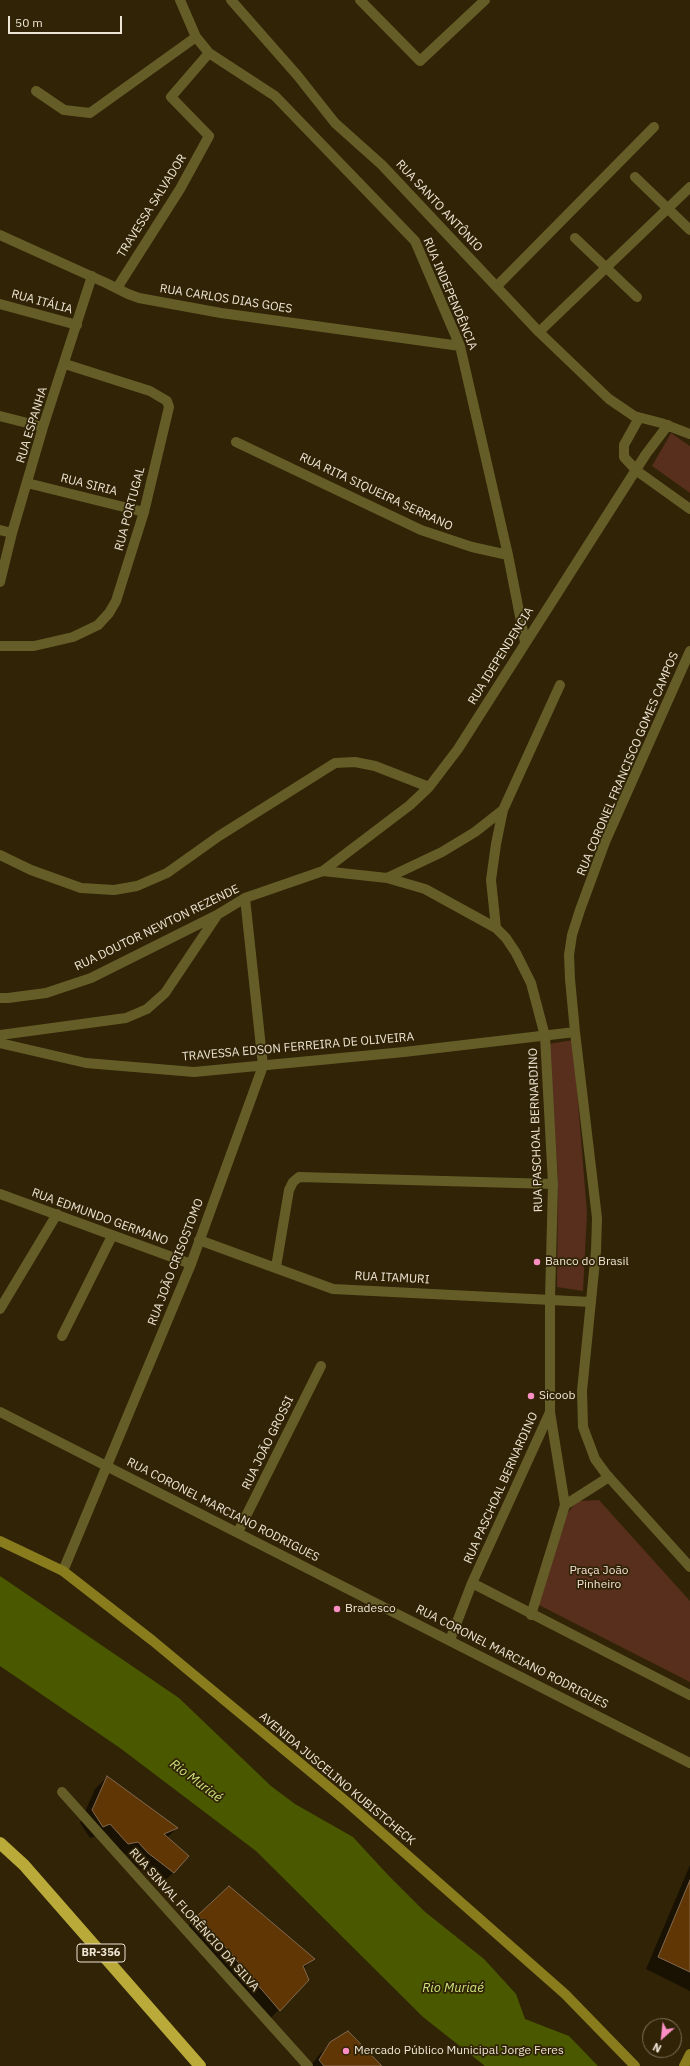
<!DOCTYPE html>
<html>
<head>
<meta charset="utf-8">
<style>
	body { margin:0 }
	#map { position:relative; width:690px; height:2066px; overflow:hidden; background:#302306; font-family:"IBM Plex Sans",sans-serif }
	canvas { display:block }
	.north { position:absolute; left:642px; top:2018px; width:40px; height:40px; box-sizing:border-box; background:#302306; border:1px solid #7c7159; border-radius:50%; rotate:207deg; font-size:11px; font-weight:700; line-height:16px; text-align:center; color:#eee5d5 }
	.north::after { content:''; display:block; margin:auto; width:14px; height:18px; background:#fb8fc3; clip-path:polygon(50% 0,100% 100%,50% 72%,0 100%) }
	.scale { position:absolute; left:8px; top:16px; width:114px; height:18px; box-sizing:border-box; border:2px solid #eee5d5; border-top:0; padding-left:5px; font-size:12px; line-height:14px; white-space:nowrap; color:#eee5d5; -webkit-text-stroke:3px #302306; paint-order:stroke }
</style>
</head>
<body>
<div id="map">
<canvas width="690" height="2066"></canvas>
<div class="north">N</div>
<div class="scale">50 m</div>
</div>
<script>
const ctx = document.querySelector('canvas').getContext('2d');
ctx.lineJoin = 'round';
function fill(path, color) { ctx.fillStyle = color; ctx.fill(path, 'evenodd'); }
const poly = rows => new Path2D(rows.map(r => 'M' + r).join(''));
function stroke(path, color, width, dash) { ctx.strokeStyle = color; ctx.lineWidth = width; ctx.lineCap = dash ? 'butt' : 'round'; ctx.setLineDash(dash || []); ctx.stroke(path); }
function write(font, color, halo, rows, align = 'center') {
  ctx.font = font + ' "IBM Plex Sans",sans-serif'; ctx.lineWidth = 3.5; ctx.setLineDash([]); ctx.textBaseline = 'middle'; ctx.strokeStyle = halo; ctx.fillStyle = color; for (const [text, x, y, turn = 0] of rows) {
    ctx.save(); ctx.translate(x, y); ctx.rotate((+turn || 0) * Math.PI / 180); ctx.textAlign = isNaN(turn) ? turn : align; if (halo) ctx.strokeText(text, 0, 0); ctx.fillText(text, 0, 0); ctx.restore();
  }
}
const green = poly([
	[671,433,690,446,690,493,652,466],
	[573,1040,587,1213,583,1291,557,1287,558,1177,549,1044],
	[599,1500,690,1601,690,1682,533,1602,567,1514,577,1501]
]);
const water = poly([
	[0,1576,179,1698,271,1786,295,1804,353,1837,388,1875,424,1911,484,1959,516,1994,525,2019,569,2036,598,2066,485,2066,423,2017,256,1851,120,1748,0,1666]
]);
const shadow = poly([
	[107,1777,177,1828,167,1838,174,1872,161,1884,136,1866,126,1854,116,1856,97,1836,90,1838,80,1823,95,1789],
	[690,1865,690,1991,646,1969],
	[199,1916,313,1959,303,1969,308,1979,267,2022,186,1928],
	[331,2043,380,2066,311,2066,318,2056]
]);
const building = poly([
	[107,1776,178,1828,164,1834,189,1856,174,1873,148,1853,138,1842,128,1844,110,1824,103,1827,92,1810,107,1776],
	[690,1880,690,1972,658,1957,690,1880],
	[229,1886,315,1959,303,1966,309,1980,280,2011,198,1915,229,1886],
	[348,2031,382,2066,324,2066,319,2060,330,2042,348,2031]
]);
const street = poly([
	[180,0,196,37,209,53,275,96,415,241,460,346,508,555,525,642],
	[231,0,297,75,335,123,382,165,539,332,609,399,634,416,661,423,690,434],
	[360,0,420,61,485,0],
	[36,91,64,110,90,113,196,37],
	[635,177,690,230],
	[0,235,106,283,128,294,139,298,221,313,460,346],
	[575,238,637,297],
	[497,286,654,127],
	[117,288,180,189,209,136,171,97,209,53],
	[0,304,77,325],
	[539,332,690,187],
	[0,416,43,427],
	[639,418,624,445,624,457,637,471,690,509],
	[236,442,421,530,472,547,508,555],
	[27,483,144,512],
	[0,530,12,533],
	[0,582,12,533,43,427,92,276],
	[0,646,34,646,73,637,98,625,109,613,116,601,144,512,169,407,167,401,150,391,65,364],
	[690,651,605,842,580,910,572,935,569,955,570,979,575,1032,597,1218,596,1251,582,1391,583,1427,595,1459,606,1474,690,1567],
	[0,855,31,870,81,888,114,890,137,886,167,873,219,836,335,763,355,762,375,766,429,787],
	[323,871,387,878,425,889,496,928,506,938,516,953,531,983,545,1036,553,1184,550,1299,550,1412,472,1583,450,1640],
	[387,878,442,852,475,832,503,810],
	[496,928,491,880,496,844,503,810,560,685],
	[0,998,8,998,46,993,91,978,217,915,245,898,323,871,410,805,429,787,458,749,646,454,668,425],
	[0,1035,126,1018,147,1009,165,993,216,917],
	[0,1043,86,1063,194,1072,404,1052,575,1032],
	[0,1194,191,1264],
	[199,1240,333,1289,591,1302],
	[276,1267,289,1190,293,1182,299,1177,553,1184],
	[0,1309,57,1214],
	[62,1336,112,1236],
	[0,1412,690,1763],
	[565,1505,609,1477],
	[238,1532,321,1366],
	[63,1571,191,1264,263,1066,245,898],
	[472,1583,690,1695],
	[531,1615,565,1505,550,1412],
	[62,1792,308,2066]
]);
const secondary = poly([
	[0,1541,63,1571,153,1641,347,1802,565,1994,635,2066],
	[684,2066,690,2054]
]);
const highway = poly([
	[0,1843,24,1865,200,2066]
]);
const markers = [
	[537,1262,4,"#fb8fc3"],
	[531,1396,4,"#fb8fc3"],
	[337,1609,4,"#fb8fc3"],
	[346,2051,4,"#fb8fc3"]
];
const shields = [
	[101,1953,48]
];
const shieldNames = [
	["BR-356",101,1953]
];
const streetNames = [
	["TRAVESSA SALVADOR",152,206,-58],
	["RUA SANTO ANTÔNIO",439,206,47],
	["RUA INDEPENDÊNCIA",450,294,67],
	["RUA CARLOS DIAS GOES",226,299,9],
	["RUA ITÁLIA",42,302,15],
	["RUA ESPANHA",32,425,-73],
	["RUA SIRIA",89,485,14],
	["RUA RITA SIQUEIRA SERRANO",376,492,25],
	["RUA PORTUGAL",130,509,-75],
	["RUA IDEPENDENCIA",501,656,-58],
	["RUA CORONEL FRANCISCO GOMES CAMPOS",628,764,-67],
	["RUA DOUTOR NEWTON REZENDE",157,928,-26],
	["TRAVESSA EDSON FERREIRA DE OLIVEIRA",298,1047,-5],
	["RUA PASCHOAL BERNARDINO",536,1130,-92],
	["RUA EDMUNDO GERMANO",100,1217,20],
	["RUA JOÃO CRISOSTOMO",176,1262,-69],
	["RUA ITAMURI",392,1278,3],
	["RUA JOÃO GROSSI",268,1443,-64],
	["RUA PASCHOAL BERNARDINO",501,1488,-66],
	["RUA CORONEL MARCIANO RODRIGUES",223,1510,27],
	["RUA CORONEL MARCIANO RODRIGUES",512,1657,27],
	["AVENIDA JUSCELINO KUBISTCHECK",337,1779,40],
	["RUA SINVAL FLORÊNCIO DA SILVA",194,1920,48]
];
const poiNames = [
	["Banco do Brasil",545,1262],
	["Sicoob",539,1396],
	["Bradesco",345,1609],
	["Mercado Público Municipal Jorge Feres",354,2051]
];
const parkNames = [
	["Praça João",599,1571],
	["Pinheiro",599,1585]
];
const waterNames = [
	["Rio Muriaé",196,1781,37],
	["Rio Muriaé",453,1988]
];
fill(green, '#572f1c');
fill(water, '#4a5800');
fill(shadow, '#0007');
fill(building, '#603704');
stroke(building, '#816850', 1);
stroke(street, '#655d28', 10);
stroke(secondary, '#897c1d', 10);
stroke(highway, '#b9aa39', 12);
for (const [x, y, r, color] of markers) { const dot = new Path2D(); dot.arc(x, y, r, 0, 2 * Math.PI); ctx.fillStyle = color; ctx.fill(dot); stroke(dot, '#302306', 1.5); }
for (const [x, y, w] of shields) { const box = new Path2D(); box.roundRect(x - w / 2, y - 9, w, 18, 3); ctx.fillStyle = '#302306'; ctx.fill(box); stroke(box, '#eee5d5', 1); }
write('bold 11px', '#eee5d5', null, shieldNames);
write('12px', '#eee5d5', '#302306', streetNames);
write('12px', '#eee5d5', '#302306', poiNames, 'left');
write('12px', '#f4dfd6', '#302306', parkNames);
write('italic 13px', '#cce47b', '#302306', waterNames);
</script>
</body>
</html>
